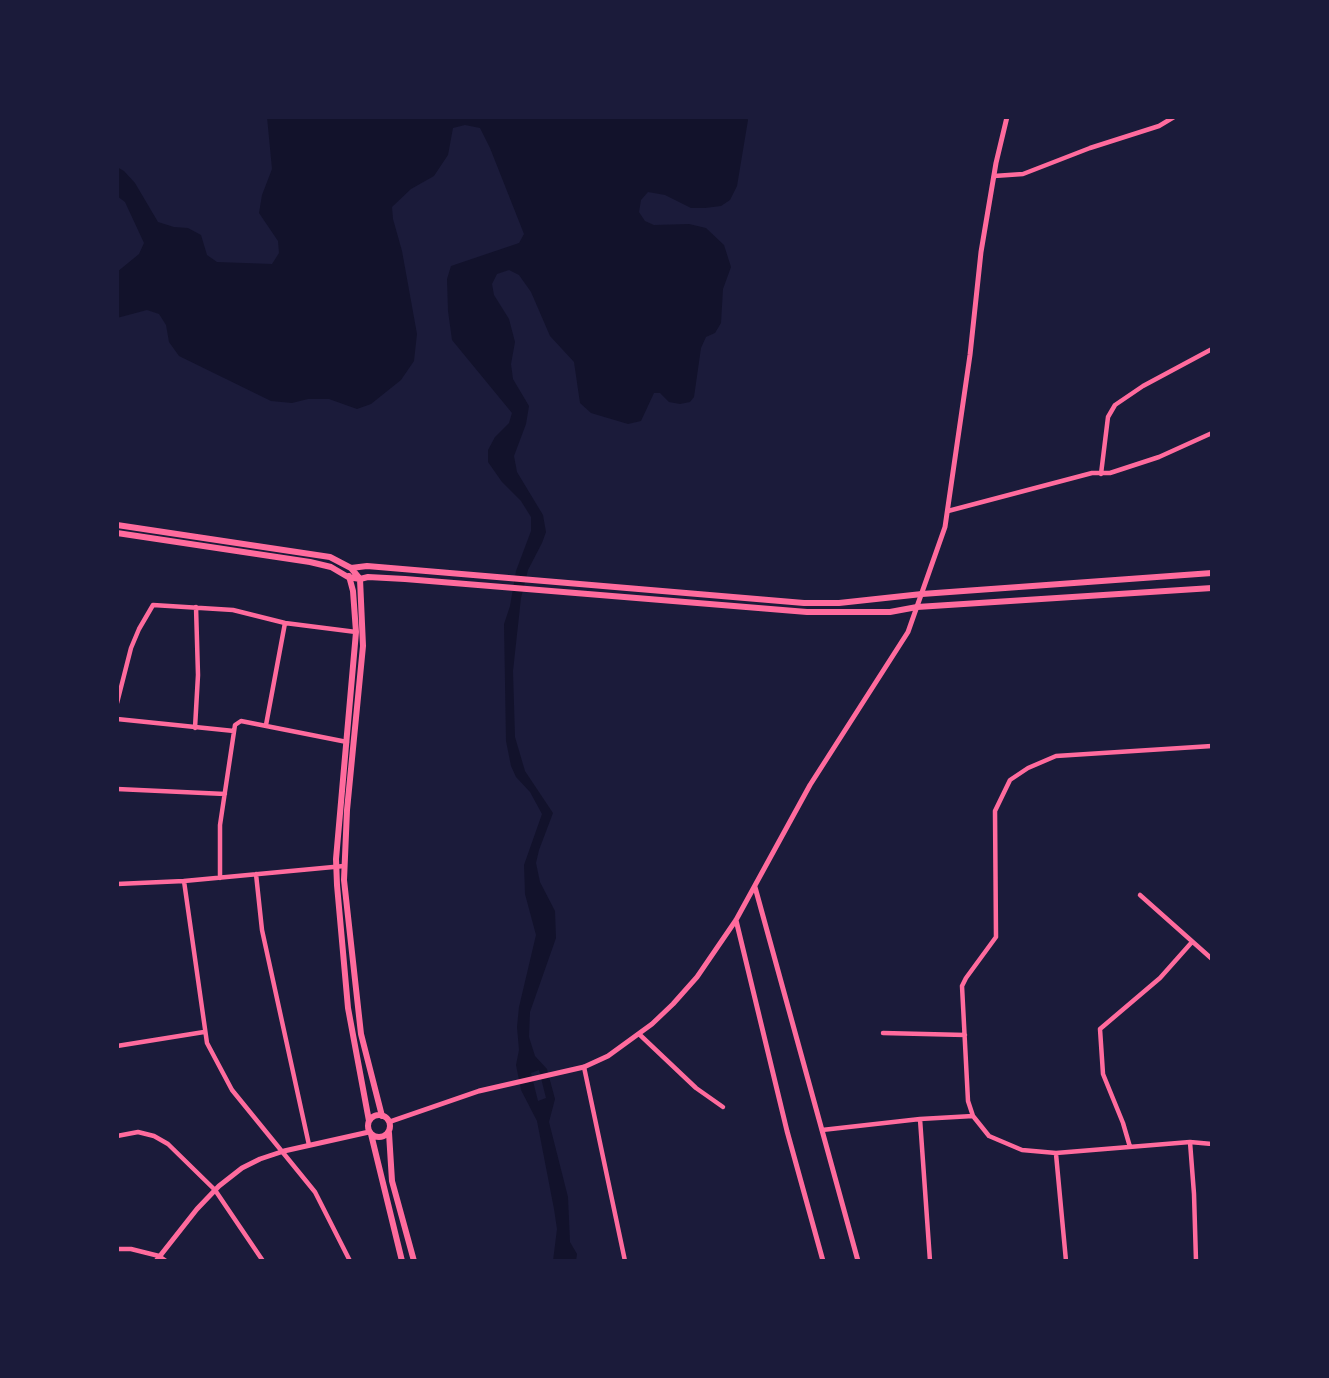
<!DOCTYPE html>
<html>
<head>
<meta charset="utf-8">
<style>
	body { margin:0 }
	#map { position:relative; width:1329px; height:1378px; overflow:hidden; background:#1b1b3a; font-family:Signika,sans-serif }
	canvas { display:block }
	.frame { position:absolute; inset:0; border:119px solid #1b1b3a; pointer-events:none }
</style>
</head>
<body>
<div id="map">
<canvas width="1329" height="1378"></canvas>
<div class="frame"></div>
</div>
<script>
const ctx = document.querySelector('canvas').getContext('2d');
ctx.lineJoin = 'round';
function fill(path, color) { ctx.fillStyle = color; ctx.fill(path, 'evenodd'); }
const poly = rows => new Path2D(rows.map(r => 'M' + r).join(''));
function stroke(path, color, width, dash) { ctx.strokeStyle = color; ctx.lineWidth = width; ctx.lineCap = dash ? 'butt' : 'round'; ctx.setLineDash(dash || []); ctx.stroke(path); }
const water = poly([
	[267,117,747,117,748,120,737,186,730,200,721,206,705,208,691,208,665,195,648,192,641,200,639,212,645,221,654,225,689,224,706,228,724,245,731,267,723,289,721,323,715,333,706,337,701,348,694,397,690,402,680,404,669,402,660,393,654,393,641,421,628,424,591,413,580,403,574,362,550,336,531,292,519,275,509,270,497,274,492,284,494,295,509,319,515,342,511,364,513,379,529,406,526,424,514,456,517,472,543,515,546,532,542,543,528,570,521,598,513,671,515,737,525,771,553,813,539,850,536,863,540,882,555,911,556,938,530,1012,529,1037,535,1056,547,1069,555,1099,549,1122,568,1197,570,1242,577,1254,576,1261,553,1261,557,1229,554,1209,537,1121,521,1090,516,1065,519,1050,517,1027,519,1007,536,935,525,894,524,865,542,814,530,792,516,777,511,766,506,741,504,624,510,606,516,571,531,531,531,517,521,501,502,482,488,462,488,450,495,437,509,423,512,413,452,340,448,311,447,279,451,266,519,243,524,234,490,148,480,128,465,125,453,128,448,155,434,176,411,189,392,207,393,219,402,251,417,334,414,361,401,380,371,404,357,409,329,399,308,399,292,403,271,401,179,356,169,342,166,325,159,314,147,310,117,318,117,272,139,254,144,243,125,202,117,196,117,167,124,171,135,183,158,222,174,227,188,228,201,235,207,255,217,262,272,264,279,253,278,241,259,213,262,195,272,169],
	[539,1070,546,1098,538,1101,531,1073]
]);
const minor = poly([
	[994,176,1023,174,1090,148,1159,126,1174,117],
	[1101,474,1108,417,1115,405,1143,386,1212,349],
	[948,511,1092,473,1110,473,1159,457,1212,433],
	[117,703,131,648,139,629,153,605,233,610,285,623,356,632],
	[117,719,234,731],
	[266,725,285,623],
	[195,728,198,675,196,607],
	[1212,746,1056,756,1028,768,1010,780,995,811,996,937,966,978,962,986,968,1101,973,1116,989,1136,1022,1150,1056,1153,1190,1142,1212,1144],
	[117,789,225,794],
	[256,874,262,930,309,1145],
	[220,878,220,825,235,725,241,721,347,742],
	[184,881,207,1043,232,1090,315,1192,350,1261],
	[117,884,184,881,344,866],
	[1140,895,1212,959],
	[883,1033,965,1035],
	[639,1034,696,1088,723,1107],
	[117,1046,204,1032],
	[584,1067,625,1261],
	[920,1119,930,1261],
	[822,1130,920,1119,973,1116],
	[117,1136,138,1132,154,1136,168,1144,215,1190,263,1261],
	[1190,1142,1194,1194,1196,1261],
	[1130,1147,1123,1123,1103,1074,1100,1029,1160,978,1192,942],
	[1056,1154,1066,1261],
	[117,1249,131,1249,159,1256,166,1261]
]);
const tertiary = poly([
	[755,887,858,1261],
	[736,920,787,1131,823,1261],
	[389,1122,479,1091,584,1067,608,1056,652,1024,673,1004,697,977,736,920,810,785,908,632,945,527,970,355,981,252,996,163,1007,117],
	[156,1261,197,1209,219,1186,242,1168,260,1159,284,1151,369,1132]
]);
const secondary = poly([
	[117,525,330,557,351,568,360,579,363,646,347,810,344,880,361,1034,382,1116],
	[117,533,310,562,331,567,348,577,360,579,368,577,405,579,807,612,890,612,917,607,1212,588],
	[351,568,367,566,804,603,839,603,922,594,1212,573],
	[349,576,353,591,356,632,336,859,337,885,348,1008,369,1121],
	'368 1126a11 11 0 1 1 22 0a11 11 0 1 1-22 0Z',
	[389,1133,392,1181,414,1261],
	[371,1134,402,1261]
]);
fill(water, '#12122b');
stroke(minor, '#ff6b9d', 4.5);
stroke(tertiary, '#ff6b9d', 5);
stroke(secondary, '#ff6b9d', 6);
</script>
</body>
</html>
